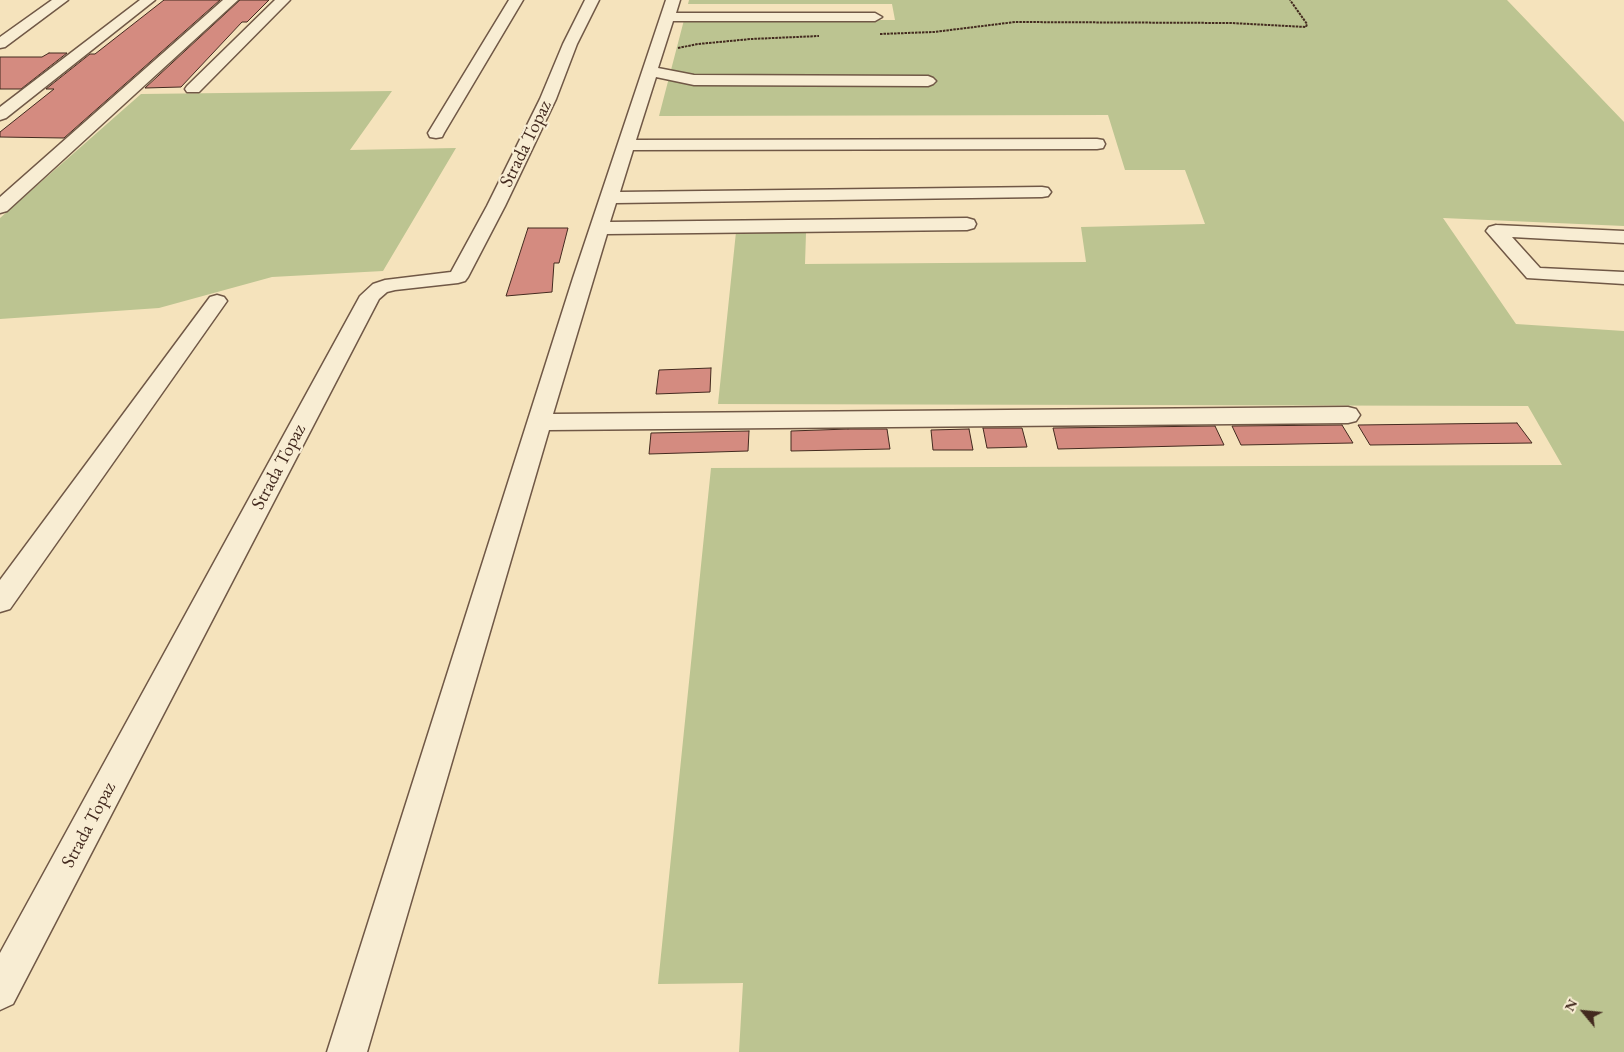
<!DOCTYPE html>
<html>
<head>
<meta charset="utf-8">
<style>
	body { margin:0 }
	#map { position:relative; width:1624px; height:1052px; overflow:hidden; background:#f5e3bc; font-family:"EB Garamond",serif }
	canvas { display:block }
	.north { position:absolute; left:1559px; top:987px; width:50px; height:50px; -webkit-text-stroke:4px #f8edd3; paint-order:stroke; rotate:298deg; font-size:14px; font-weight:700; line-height:20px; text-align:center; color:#432a1f }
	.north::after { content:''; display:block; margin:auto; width:18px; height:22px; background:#432a1f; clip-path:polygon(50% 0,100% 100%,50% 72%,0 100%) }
</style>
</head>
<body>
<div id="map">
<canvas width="1624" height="1052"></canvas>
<div class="north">N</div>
</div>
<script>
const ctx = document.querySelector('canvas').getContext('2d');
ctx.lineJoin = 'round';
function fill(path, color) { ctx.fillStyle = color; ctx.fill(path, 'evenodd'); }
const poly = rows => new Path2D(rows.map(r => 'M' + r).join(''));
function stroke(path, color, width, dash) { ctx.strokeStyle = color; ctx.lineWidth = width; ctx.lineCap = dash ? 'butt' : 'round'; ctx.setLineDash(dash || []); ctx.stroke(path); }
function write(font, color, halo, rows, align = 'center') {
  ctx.font = font + ' "EB Garamond",serif'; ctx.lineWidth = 4.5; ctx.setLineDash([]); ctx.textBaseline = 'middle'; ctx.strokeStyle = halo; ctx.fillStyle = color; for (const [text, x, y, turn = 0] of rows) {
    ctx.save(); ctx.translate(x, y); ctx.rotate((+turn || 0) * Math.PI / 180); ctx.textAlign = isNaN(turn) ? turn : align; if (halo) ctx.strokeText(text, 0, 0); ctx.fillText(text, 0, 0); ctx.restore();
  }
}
const green = poly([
	[689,0,1507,0,1624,122,1624,226,1443,218,1516,324,1624,331,1624,1052,739,1052,743,983,658,984,711,468,1562,465,1528,406,718,404,736,232,806,233,805,264,1086,262,1081,227,1205,224,1185,170,1125,170,1108,115,659,116,684,20,895,20,892,4,688,4],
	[392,91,350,150,456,148,383,271,272,277,159,308,0,319,0,218,141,94]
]);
const building = poly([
	[164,0,220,0,64,138,0,137,0,132,54,89,46,89,90,54,95,54,164,0],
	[240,0,269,0,247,22,242,22,181,87,145,88,240,0],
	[49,53,67,53,21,89,0,89,0,57,42,57,49,53],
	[528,228,568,228,559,263,554,263,552,292,506,296,528,228],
	[711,368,710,392,656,394,659,370,711,368],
	[1517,423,1532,443,1370,445,1358,425,1517,423],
	[1342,425,1353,443,1241,445,1232,426,1342,425],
	[1215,426,1224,445,1058,449,1053,428,1215,426],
	[983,428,1022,428,1027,447,987,448,983,428],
	[848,429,887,429,890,449,791,451,791,431,848,429],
	[969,429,973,450,933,450,931,430,969,429],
	[749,431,748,451,649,454,651,433,749,431]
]);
const path = poly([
	[880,34,934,32,1015,22,1231,23,1306,27,1307,24,1290,0],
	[678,48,698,44,751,39,819,36]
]);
const minor = poly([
	[52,0,68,0,5,47,0,48,0,37,52,0],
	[140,0,155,0,6,118,0,120,0,107,140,0],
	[223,0,238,0,7,211,0,213,0,197,223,0],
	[275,0,290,0,199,92,187,92,185,89,187,86,275,0],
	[509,0,523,0,444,133,442,137,436,138,430,137,428,133,509,0],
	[585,0,599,0,577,44,556,99,505,206,468,277,465,281,458,283,395,290,387,292,379,299,13,1004,0,1010,0,953,360,296,373,284,385,280,451,272,487,206,540,99,563,44,585,0],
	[666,0,680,0,676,13,875,13,882,17,875,21,673,21,658,68,694,75,928,76,933,78,936,81,933,84,928,86,694,85,656,77,636,140,1097,139,1103,140,1105,144,1103,148,1097,149,633,150,620,192,1042,187,1048,188,1051,192,1048,196,1042,197,616,203,610,222,967,218,974,220,976,224,974,228,967,230,607,234,553,414,1348,407,1356,409,1360,415,1356,421,1348,423,549,430,367,1052,327,1052,573,278,666,0],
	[1496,225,1624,231,1624,243,1512,237,1540,268,1624,272,1624,284,1527,278,1486,231,1489,227,1496,225],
	[217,295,224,297,227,301,10,609,0,612,0,580,210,297,217,295]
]);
const streetNames = [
	["Strada Topaz",526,144,-64],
	["Strada Topaz",279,467,-62],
	["Strada Topaz",89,825,-62]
];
fill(green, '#bcc491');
fill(building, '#d48b80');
stroke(building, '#432a1f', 1);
stroke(minor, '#705846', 3);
stroke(path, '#432a1f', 2, [2.5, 1]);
fill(minor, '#f8edd3');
write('19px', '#432a1f', '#f8edd3', streetNames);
</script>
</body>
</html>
